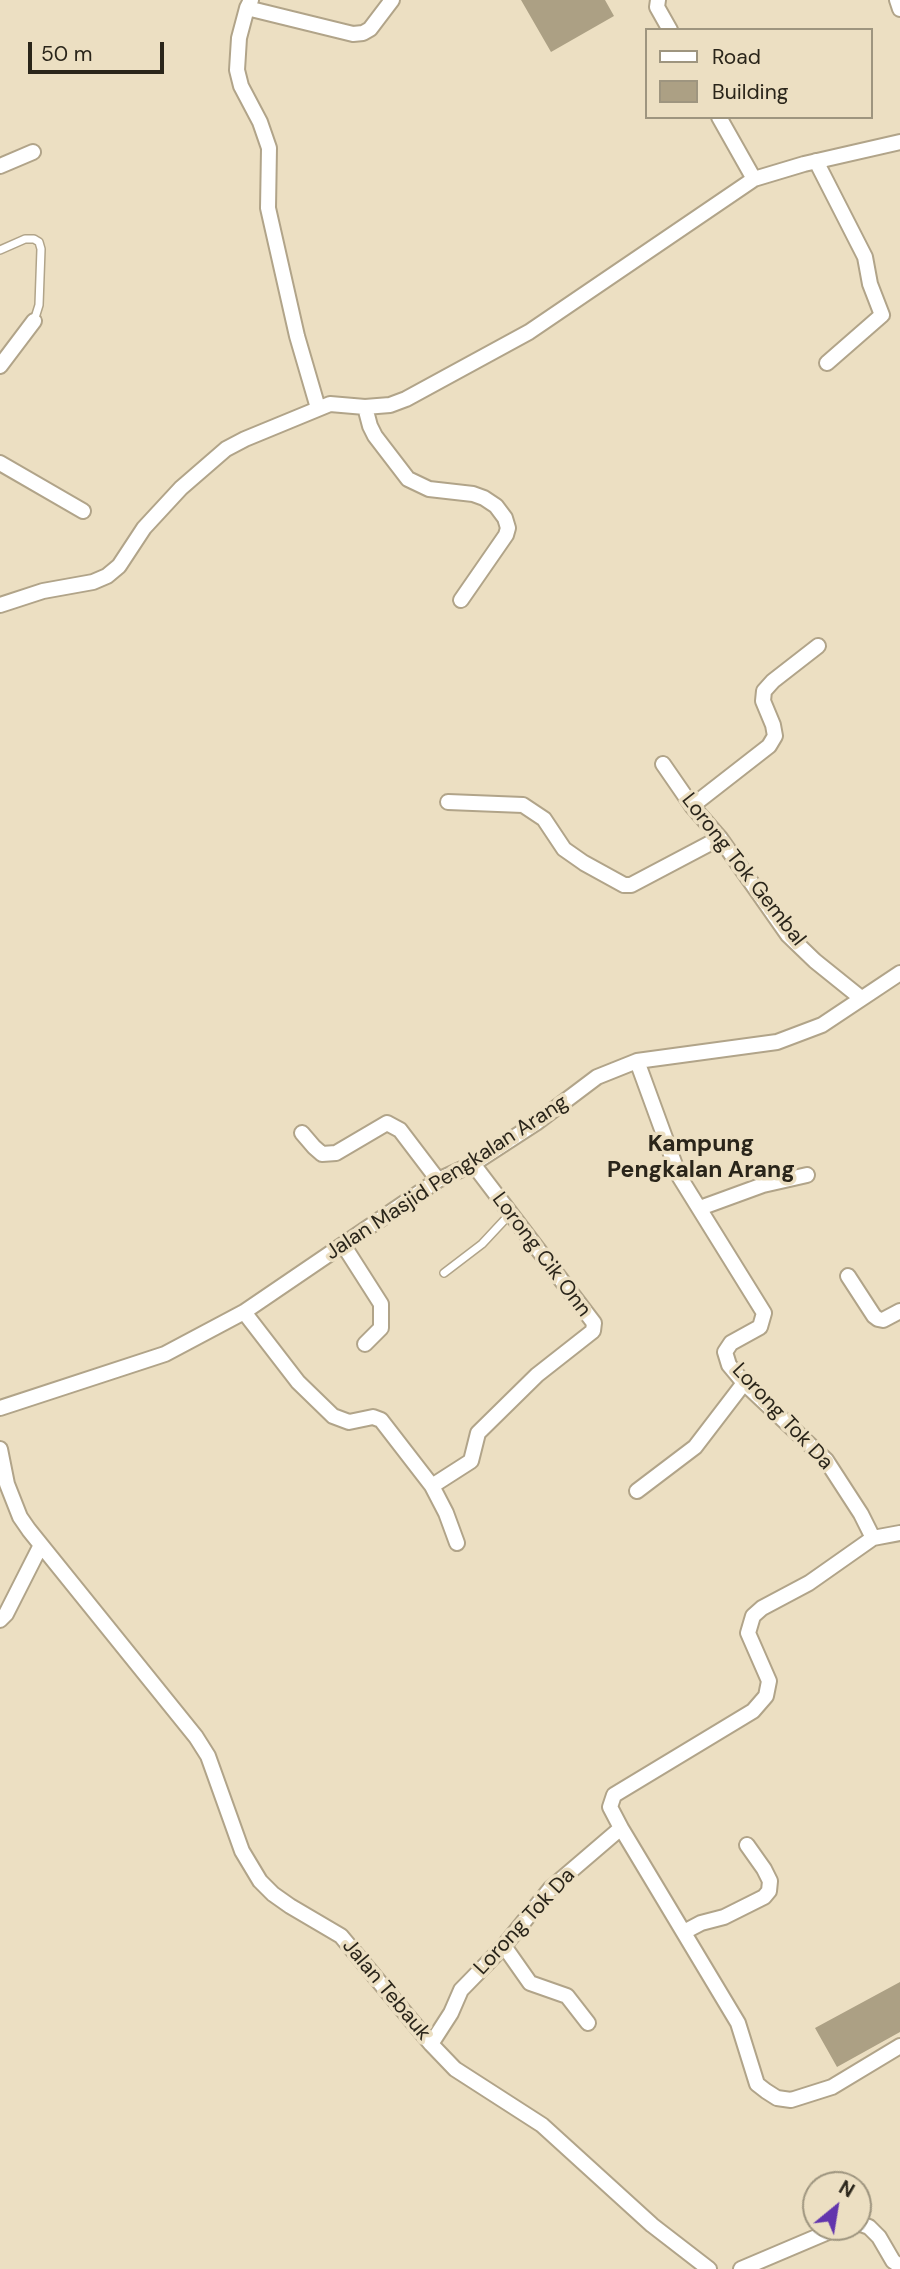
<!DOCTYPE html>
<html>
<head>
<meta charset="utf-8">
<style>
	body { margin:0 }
	#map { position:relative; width:900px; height:2269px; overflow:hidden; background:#ecdfc2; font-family:"DM Sans",sans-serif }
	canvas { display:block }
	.legend { position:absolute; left:645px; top:28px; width:228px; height:91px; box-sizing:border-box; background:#ecdfc2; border:2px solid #9e957f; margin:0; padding:9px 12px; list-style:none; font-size:21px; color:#2a251a }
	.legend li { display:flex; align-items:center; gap:14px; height:35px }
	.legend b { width:35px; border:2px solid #9e957f }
	.north { position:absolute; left:802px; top:2171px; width:70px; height:70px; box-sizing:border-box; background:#ecdfc2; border:2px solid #9e957f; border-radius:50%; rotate:30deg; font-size:19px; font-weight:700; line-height:28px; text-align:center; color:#2a251a }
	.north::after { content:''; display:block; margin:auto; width:24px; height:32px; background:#6235ad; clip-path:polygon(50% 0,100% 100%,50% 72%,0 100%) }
	.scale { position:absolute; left:28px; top:42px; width:136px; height:32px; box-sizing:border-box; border:4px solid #2a251a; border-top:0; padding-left:9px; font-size:21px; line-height:24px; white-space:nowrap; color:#2a251a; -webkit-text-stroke:5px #ecdfc2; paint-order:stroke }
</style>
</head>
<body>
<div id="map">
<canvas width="900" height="2269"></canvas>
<ul class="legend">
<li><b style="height:9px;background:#fff"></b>Road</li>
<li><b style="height:19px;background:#aca084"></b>Building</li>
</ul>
<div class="north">N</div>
<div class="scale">50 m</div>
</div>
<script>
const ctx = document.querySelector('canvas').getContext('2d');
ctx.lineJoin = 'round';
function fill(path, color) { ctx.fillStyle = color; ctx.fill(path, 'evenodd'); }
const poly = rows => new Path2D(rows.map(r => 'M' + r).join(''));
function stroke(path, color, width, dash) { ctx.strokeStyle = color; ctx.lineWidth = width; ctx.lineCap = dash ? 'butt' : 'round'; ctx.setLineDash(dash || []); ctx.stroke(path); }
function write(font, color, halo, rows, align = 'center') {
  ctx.font = font + ' "DM Sans",sans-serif'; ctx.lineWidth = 7; ctx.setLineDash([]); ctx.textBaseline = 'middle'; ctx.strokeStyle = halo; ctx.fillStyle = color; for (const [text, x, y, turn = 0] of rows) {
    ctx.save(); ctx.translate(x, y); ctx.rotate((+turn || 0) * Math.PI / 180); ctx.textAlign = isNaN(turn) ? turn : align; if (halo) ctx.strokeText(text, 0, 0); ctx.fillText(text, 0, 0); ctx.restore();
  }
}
const building = poly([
	[521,0,605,0,614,16,551,52],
	[900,1982,900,2032,837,2067,815,2028]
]);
const service = poly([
	[0,250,25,239,34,239,39,242,41,249,39,305,34,321],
	[444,1273,482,1244,510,1214]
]);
const minor = poly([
	[251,0,247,8,239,38,237,70,241,86,260,122,269,148,268,208,297,336,318,408],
	[658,0,657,7,670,30],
	[897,0,900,9],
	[247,8,353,34,363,33,370,29,392,0],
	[719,117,754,179],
	[816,161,865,257,870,284,882,315,827,363],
	[0,166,33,152],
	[0,366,34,321],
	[365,407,370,426,375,436,408,479,429,489,473,494,484,498,496,506,505,518,508,528,506,535,461,600],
	[0,463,83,511],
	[0,605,43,591,93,582,107,576,119,566,144,528,181,488,226,449,245,439,330,404,365,407,390,405,406,399,529,332,754,179,804,164,900,142],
	[663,764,692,806,720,838,788,935,815,961,861,998],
	[448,802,523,805,544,819,564,849,584,863,624,885,631,885,720,838],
	[692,806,769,746,775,736,773,725,763,701,764,691,773,681,818,646],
	[302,1133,314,1147,322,1154,336,1153,387,1123,400,1130,438,1180],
	[700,1208,763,1185,807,1175],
	[344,1246,381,1304,381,1328,365,1344],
	[848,1276,874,1316,878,1319,883,1320,900,1311],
	[244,1312,298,1382,333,1416,349,1422,373,1417,381,1420,432,1486,446,1513,457,1543],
	[0,1408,165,1354,244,1312,438,1180,473,1164,536,1123,597,1077,637,1061,777,1042,822,1025,900,973],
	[0,1449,7,1484,20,1517,29,1530,196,1737,208,1756,242,1851,260,1881,273,1894,290,1906,341,1936,431,2044,455,2069,542,2125,652,2225,709,2269],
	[432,1486,471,1461,478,1433,537,1375,593,1331,594,1323,473,1164],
	[637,1491,695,1447,744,1383],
	[873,1538,900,1533],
	[0,1620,6,1614,41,1545],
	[621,1828,738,2023,757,2084,766,2091,777,2098,791,2100,832,2087,900,2046],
	[684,1932,701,1923,724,1917,764,1897,769,1891,770,1881,764,1869,747,1845],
	[504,1946,530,1983,567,1996,588,2023],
	[431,2044,451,2013,461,1990,504,1946,551,1888,621,1828,610,1807,614,1795,753,1711,766,1696,769,1681,748,1633,753,1616,762,1608,809,1583,873,1538,861,1514,826,1460,744,1383,729,1365,725,1352,731,1343,760,1327,764,1313,679,1176,637,1061],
	[858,2223,869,2227,879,2237,893,2261,900,2266],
	[741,2269,840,2227]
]);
const streetNames = [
	["Lorong Tok Gembal",743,870,52],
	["Jalan Masjid Pengkalan Arang",447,1178,-33],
	["Lorong Cik Onn",541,1255,53],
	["Lorong Tok Da",782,1417,47],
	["Lorong Tok Da",525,1922,-47],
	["Jalan Tebauk",386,1990,50]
];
const neighbourhoodNames = [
	["Kampung",701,1145],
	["Pengkalan Arang",701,1171]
];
fill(building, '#aca084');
stroke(service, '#b1a489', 10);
stroke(minor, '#b1a489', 18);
stroke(service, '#fff', 7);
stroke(minor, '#fff', 14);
write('21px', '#2a251a', '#ecdfc2', streetNames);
write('bold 23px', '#2a251a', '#ecdfc2', neighbourhoodNames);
</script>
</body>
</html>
